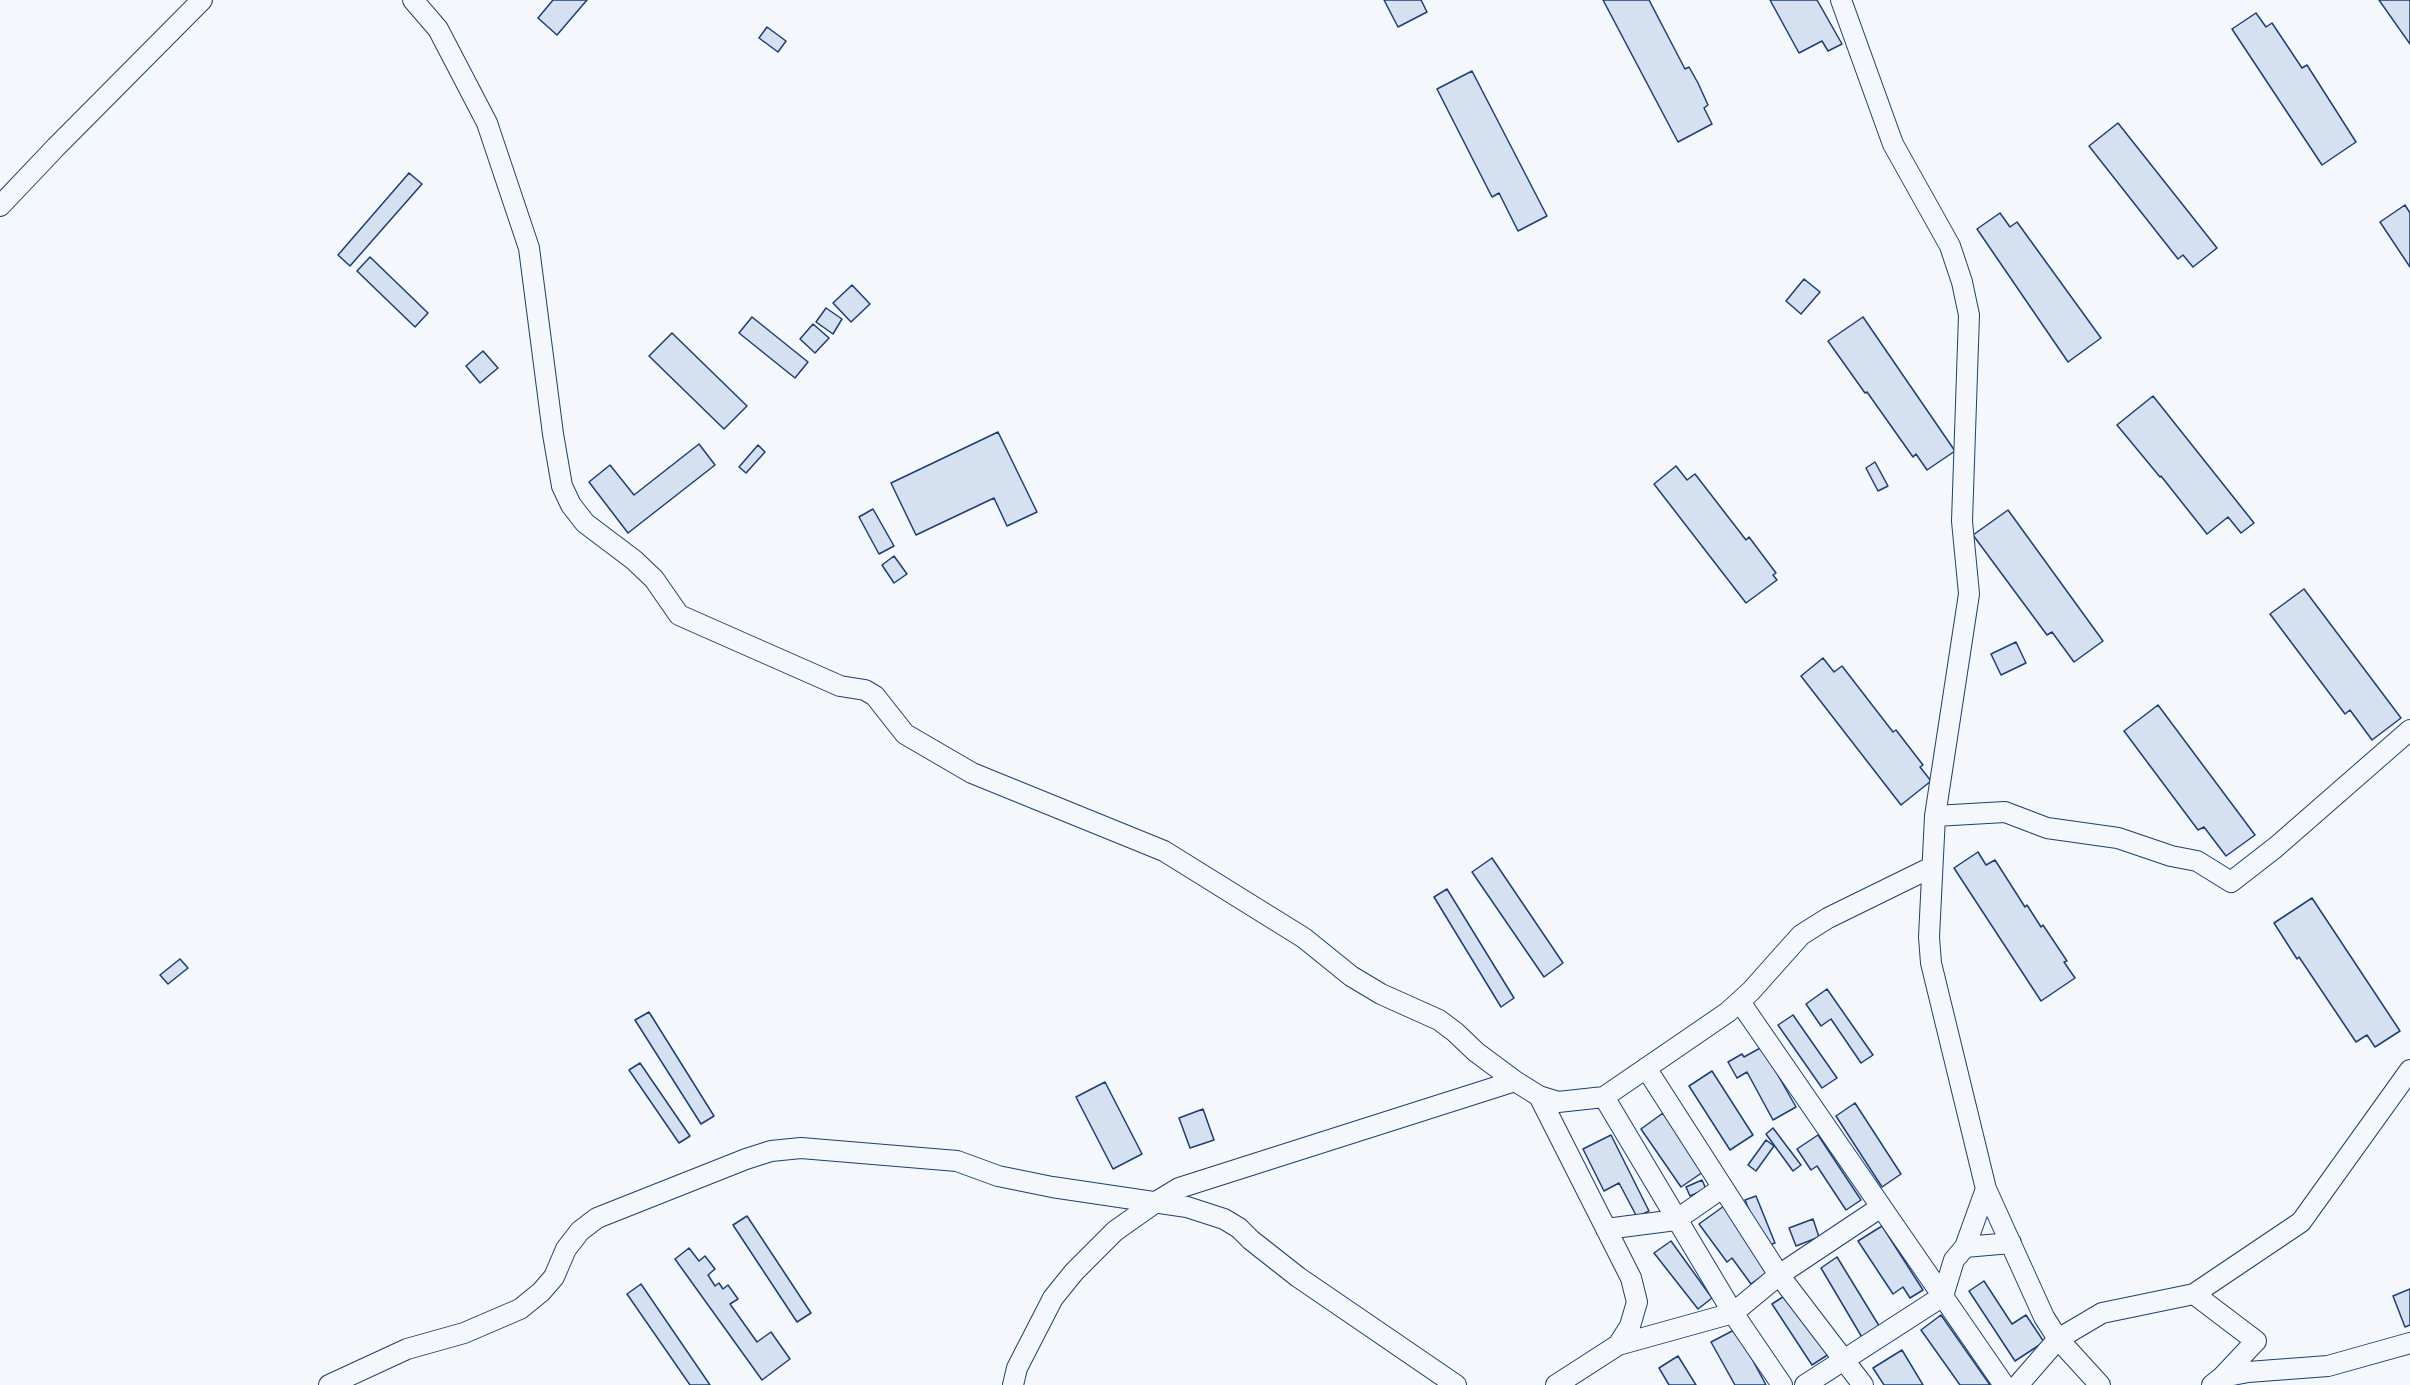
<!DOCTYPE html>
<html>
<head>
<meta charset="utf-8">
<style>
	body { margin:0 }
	canvas { display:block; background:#f4f7fb }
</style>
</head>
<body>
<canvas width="2410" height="1385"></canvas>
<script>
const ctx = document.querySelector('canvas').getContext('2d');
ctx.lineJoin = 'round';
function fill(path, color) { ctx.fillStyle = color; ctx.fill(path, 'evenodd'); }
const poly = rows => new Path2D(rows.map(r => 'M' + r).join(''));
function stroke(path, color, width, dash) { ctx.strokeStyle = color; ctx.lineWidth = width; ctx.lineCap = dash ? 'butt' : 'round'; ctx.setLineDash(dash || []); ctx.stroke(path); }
const building = poly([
	[553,0,587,0,557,35,538,18,553,0],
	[1384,0,1421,0,1427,12,1398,27,1384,0],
	[1603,0,1649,0,1685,69,1689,67,1698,83,1708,105,1704,108,1712,124,1678,142,1603,0],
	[1770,0,1817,0,1842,44,1828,51,1822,41,1799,53,1770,0],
	[2379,0,2410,0,2410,44,2379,0],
	[2256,13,2266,27,2272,23,2302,68,2307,65,2356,142,2322,165,2232,29,2256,13],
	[767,27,786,41,778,52,759,38,767,27],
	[1472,71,1547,216,1518,231,1499,193,1492,197,1437,89,1472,71],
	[2118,123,2217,248,2193,267,2183,255,2178,259,2089,146,2118,123],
	[409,173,422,184,350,266,338,255,409,173],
	[2405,205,2410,213,2410,267,2380,222,2405,205],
	[2000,213,2010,227,2017,222,2101,338,2068,362,1977,229,2000,213],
	[370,257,428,313,415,327,357,271,370,257],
	[1804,279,1820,292,1801,314,1786,301,1804,279],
	[852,285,870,304,851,322,833,303,852,285],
	[826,308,842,319,833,334,816,322,826,308],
	[752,317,808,362,795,378,739,333,752,317],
	[1863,317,1955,451,1927,470,1916,454,1913,457,1867,392,1865,393,1828,341,1863,317],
	[813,324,829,338,815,353,800,339,813,324],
	[672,333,747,406,724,429,649,356,672,333],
	[483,351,498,368,480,383,466,366,483,351],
	[2153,396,2254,523,2241,533,2228,517,2207,534,2161,476,2160,477,2117,425,2153,396],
	[998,432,1037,512,1007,526,994,498,916,535,891,483,998,432],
	[699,444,715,465,628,533,589,482,610,465,634,495,699,444],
	[758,445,765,452,746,473,739,467,758,445],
	[1875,462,1888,486,1878,491,1866,468,1875,462],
	[1676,466,1687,480,1695,474,1746,540,1749,537,1776,573,1773,575,1777,580,1746,603,1654,484,1676,466],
	[873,509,894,546,879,554,859,517,873,509],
	[2008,510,2103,641,2074,662,2052,632,2047,635,1973,535,2008,510],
	[894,556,907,574,894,583,882,565,894,556],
	[2304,589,2401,718,2372,740,2350,710,2345,714,2270,614,2304,589],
	[2016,642,2026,663,2001,675,1991,654,2016,642],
	[1823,658,1834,672,1842,666,1893,732,1896,730,1923,765,1920,767,1931,781,1901,805,1801,676,1823,658],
	[2158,705,2255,835,2226,856,2204,827,2198,830,2124,731,2158,705],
	[1978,852,1986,865,1995,860,2025,907,2027,905,2041,927,2043,925,2067,961,2064,962,2075,978,2041,1001,1954,868,1978,852],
	[1492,858,1563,963,1544,977,1472,872,1492,858],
	[1447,889,1514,998,1501,1007,1434,897,1447,889],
	[2312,898,2400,1031,2375,1047,2367,1035,2356,1042,2299,957,2297,959,2274,923,2312,898],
	[180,959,188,968,168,984,160,975,180,959],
	[1827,989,1873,1055,1861,1063,1831,1019,1821,1026,1806,1004,1827,989],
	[649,1012,714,1116,701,1124,635,1020,649,1012],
	[1793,1015,1837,1078,1822,1088,1778,1025,1793,1015],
	[1762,1047,1796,1107,1773,1120,1747,1072,1737,1078,1728,1062,1742,1054,1744,1057,1762,1047],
	[640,1063,690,1136,679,1143,629,1070,640,1063],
	[1712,1071,1753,1135,1730,1150,1689,1086,1712,1071],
	[1105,1082,1142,1154,1113,1169,1076,1097,1105,1082],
	[1855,1103,1901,1174,1882,1187,1836,1116,1855,1103],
	[1203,1109,1214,1140,1190,1148,1179,1118,1203,1109],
	[1663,1113,1703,1172,1681,1187,1641,1129,1663,1113],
	[1773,1128,1801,1165,1793,1171,1766,1134,1773,1128],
	[1611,1135,1649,1211,1637,1217,1619,1183,1604,1191,1583,1149,1611,1135],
	[1818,1135,1861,1200,1846,1210,1817,1166,1811,1170,1797,1149,1818,1135],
	[1766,1140,1774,1146,1756,1171,1748,1165,1766,1140],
	[1702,1180,1706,1189,1690,1196,1686,1187,1702,1180],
	[1756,1196,1775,1243,1764,1247,1745,1200,1756,1196],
	[1724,1206,1770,1270,1751,1284,1732,1258,1727,1262,1699,1224,1724,1206],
	[747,1216,811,1313,797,1322,733,1225,747,1216],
	[1813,1219,1819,1237,1796,1246,1789,1228,1813,1219],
	[1882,1226,1923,1290,1910,1298,1903,1287,1893,1294,1858,1241,1882,1226],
	[1671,1241,1712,1298,1698,1309,1654,1253,1671,1241],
	[689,1248,699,1261,705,1256,715,1269,708,1275,715,1286,719,1283,723,1289,728,1285,738,1299,730,1304,757,1342,771,1332,790,1359,762,1380,675,1259,689,1248],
	[1837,1257,1881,1329,1863,1339,1821,1268,1837,1257],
	[1984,1281,2012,1324,2026,1315,2044,1342,2015,1361,1969,1291,1984,1281],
	[641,1284,710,1385,690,1385,627,1294,641,1284],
	[2410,1289,2410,1325,2405,1327,2393,1296,2410,1289],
	[1789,1293,1829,1354,1812,1365,1772,1304,1789,1293],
	[1941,1315,1990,1385,1960,1385,1921,1330,1941,1315],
	[1736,1329,1766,1385,1735,1385,1711,1342,1736,1329],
	[1902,1350,1923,1385,1884,1385,1873,1368,1902,1350],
	[1678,1356,1696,1385,1669,1385,1659,1368,1678,1356]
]);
const street = poly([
	[413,0,438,29,487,123,529,248,553,434,562,486,571,505,585,523,634,560,654,579,679,615,840,686,865,690,875,696,905,734,972,773,1164,851,1304,938,1351,976,1381,994,1439,1020,1455,1032,1476,1052,1515,1081,1539,1096,1558,1102,1604,1097,1728,1012,1751,991,1801,935,1828,918,1932,867],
	[1841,0,1893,144,1950,246,1962,282,1969,315,1962,521,1969,594,1935,816,1929,937,1931,963,1986,1189,2044,1317,2058,1339,2100,1385],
	[0,206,56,147,202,0],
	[1935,816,2005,812,2047,828,2118,838,2171,856,2197,861,2231,882,2276,847,2410,730],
	[1740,1002,2004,1385],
	[1646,1068,1779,1275,1863,1385],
	[1539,1096,1631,1278,1637,1302,1630,1326,1618,1345],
	[1604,1097,1733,1313,1782,1385],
	[1606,1229,1676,1220,1722,1188],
	[1965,1247,2011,1243],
	[2194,1294,2256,1341,2222,1377],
	[329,1385,407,1349,464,1333,520,1309,541,1292,554,1277,566,1249,580,1231,597,1218,746,1159,771,1151,801,1148,957,1161,998,1176,1052,1187,1187,1207,1224,1219,1239,1228,1251,1240,1298,1277,1456,1385],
	[1013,1385,1017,1368,1053,1298,1074,1272,1115,1231,1156,1202,1179,1188,1515,1081],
	[1556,1385,1618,1345,1733,1313,1779,1275,1881,1207],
	[1805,1385,1943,1296,1954,1260,1965,1247,1986,1189],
	[2018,1385,2058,1339,2102,1313,2194,1294,2301,1222,2410,1070],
	[2212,1385,2222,1377,2248,1372,2328,1366,2410,1343]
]);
fill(building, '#d5e0f0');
stroke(building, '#1d3f73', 1.5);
stroke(street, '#1d3f73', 22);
stroke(street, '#f4f7fb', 20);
</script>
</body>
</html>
